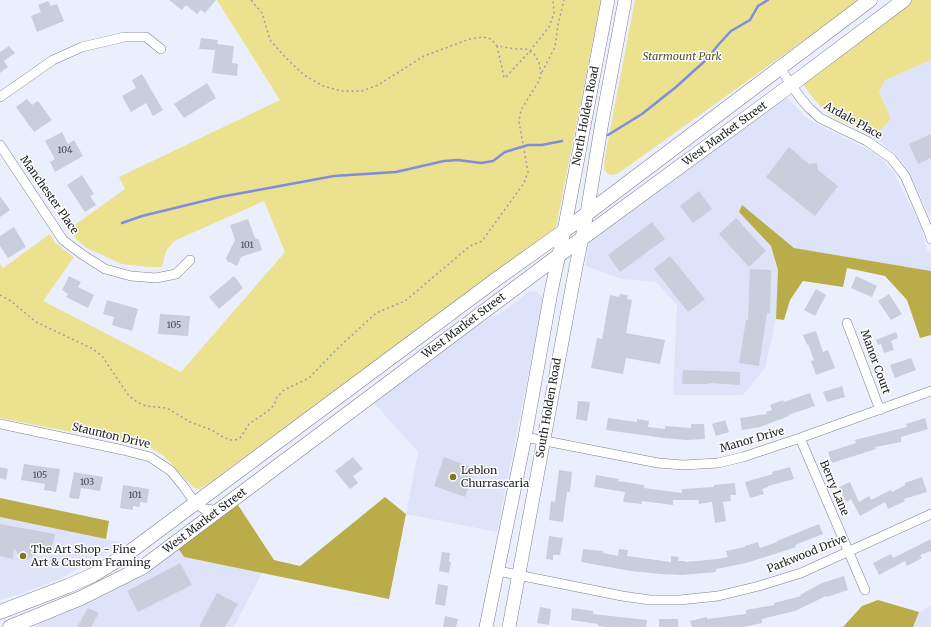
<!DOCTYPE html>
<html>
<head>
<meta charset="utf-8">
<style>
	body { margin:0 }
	canvas { display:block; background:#ebeffd }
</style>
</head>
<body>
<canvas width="931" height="627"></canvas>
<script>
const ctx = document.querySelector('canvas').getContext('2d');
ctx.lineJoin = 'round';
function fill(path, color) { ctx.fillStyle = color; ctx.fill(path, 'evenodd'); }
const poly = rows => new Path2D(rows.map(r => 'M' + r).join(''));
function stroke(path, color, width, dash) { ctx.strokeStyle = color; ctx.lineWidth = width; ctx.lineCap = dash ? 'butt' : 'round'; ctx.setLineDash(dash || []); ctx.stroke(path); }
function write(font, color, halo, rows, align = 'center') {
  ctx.font = font + ' Merriweather,serif'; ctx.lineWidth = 3; ctx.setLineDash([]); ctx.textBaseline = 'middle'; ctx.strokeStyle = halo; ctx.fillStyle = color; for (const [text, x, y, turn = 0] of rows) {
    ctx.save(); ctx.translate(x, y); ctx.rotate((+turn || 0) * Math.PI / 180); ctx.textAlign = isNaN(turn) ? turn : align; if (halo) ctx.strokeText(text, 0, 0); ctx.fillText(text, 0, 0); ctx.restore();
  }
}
const built = poly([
	[931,60,931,219,913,181,903,163,892,151,874,137,891,119,879,92,885,80],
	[781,99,789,99,804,116,822,127,873,152,885,162,895,175,921,227,927,251,931,251,931,271,794,248,742,206,739,212,771,246,778,270,776,319,765,368,743,395,673,395,677,305,656,282,622,279,585,266,588,245,591,241],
	[530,291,537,292,541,295,543,301,497,532,406,514,418,452,374,403,477,325,504,311],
	[0,517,125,543,94,561,57,580,20,594,0,600],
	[178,548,184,557,262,573,234,627,35,627,39,623],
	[931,606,931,627,913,627,919,612]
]);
const green = poly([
	[217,0,601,0,556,227,212,481,200,489,194,488,164,456,149,447,0,418,0,264,3,268,50,234,55,243,74,257,43,301,181,372,285,252,264,201,174,241,166,251,162,267,149,267,122,264,87,248,75,238,69,229,125,189,119,177,280,100],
	[635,0,860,0,623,170,616,174,611,175,607,173,604,169,605,157],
	[913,0,931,0,931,60,885,80,879,92,891,119,874,137,837,119,825,111,813,98,804,85,804,81,806,78]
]);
const forest = poly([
	[742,205,794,248,931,271,931,335,920,338,907,300,885,276,847,268,843,287,803,281,790,300,784,320,776,319,778,270,771,246,739,212],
	[385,497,406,514,389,599,184,557,178,548,238,505,274,560,300,566],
	[0,498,109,521,106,539,0,517],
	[878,600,919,612,913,627,843,627,862,606]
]);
const stream = poly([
	[608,135,642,114,676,87,707,59,719,44,731,31,750,20,758,6,768,0],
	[122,223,142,216,220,197,334,176,396,172,444,161,458,160,481,163,493,161,505,152,528,145,542,145,562,141]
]);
const building = poly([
	[169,0,216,0,205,13,201,10,197,14,186,5,182,10],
	[48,1,51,6,57,4,64,21,37,32,31,16,41,12,38,5],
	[201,38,218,40,217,44,234,46,232,63,238,64,237,76,212,73,215,50,199,49],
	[9,46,15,53,4,61,8,67,0,73,0,52],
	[142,74,163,110,153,116,146,103,131,112,122,96,136,88,132,80],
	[207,83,216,98,184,118,174,104],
	[27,99,32,105,38,101,52,120,34,132,16,107],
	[62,132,68,144,74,140,83,156,55,172,50,162,55,159,45,141],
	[931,134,931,158,918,164,909,144],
	[789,147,809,164,817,163,818,170,838,186,815,216,766,177],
	[82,175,94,194,90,196,96,205,85,212,67,185],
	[699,191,712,209,693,223,680,206],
	[0,196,10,210,0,217],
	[736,218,766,251,749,267,719,234],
	[248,219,255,238,259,240,262,250,241,257,237,266,227,261,226,258,235,240,230,225],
	[652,222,665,239,620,272,608,255],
	[14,227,26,247,8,258,0,246,0,236],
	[670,256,705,299,688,312,654,269],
	[750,269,771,270,770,313,767,313,759,366,739,363,746,320,748,320],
	[69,276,81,282,78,287,94,295,88,308,66,297,68,294,62,290],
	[234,276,243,288,219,309,209,297],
	[856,276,877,286,872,297,851,288],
	[816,289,826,295,815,316,804,310],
	[620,294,628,295,627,299,632,300,626,333,665,340,660,364,626,358,623,374,591,368,597,338,602,339,610,295,619,297],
	[889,294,902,314,891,320,878,301],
	[107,300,138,309,132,331,112,325,114,317,103,314],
	[160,314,190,316,188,336,158,334],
	[816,331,823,352,828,350,835,368,816,375,811,361,814,360,808,344,807,345,803,335],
	[896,332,898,338,891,341,894,350,884,353,881,344,878,345,876,340],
	[911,358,916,370,895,378,890,365],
	[683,370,740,372,740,385,709,383,709,384,682,384],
	[842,386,845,397,827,402,823,392],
	[810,393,815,406,788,415,789,416,760,427,742,430,740,418,767,414,766,412,772,410,770,405,783,400,784,402],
	[578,401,590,402,587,421,576,419],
	[608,418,637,422,637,419,649,421,648,427,665,429,665,426,691,428,691,424,704,424,705,439,686,440,664,438,606,430],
	[925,418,928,429,901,437,901,442,875,447,876,449,832,463,828,452,856,443,855,440,907,427,906,424],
	[725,420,729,432,716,436,712,424],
	[353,457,363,469,353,476,358,483,350,489,335,471],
	[444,457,471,467,471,468,475,470,465,497,434,486],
	[24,464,60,469,56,492,44,490,45,484,21,480],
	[0,467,8,469,6,480,0,478],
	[790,467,794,479,768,486,768,487,762,489,764,494,750,498,745,482,773,474,772,472],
	[559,470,572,472,570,492,567,492,563,522,549,520,551,501,555,502],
	[74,472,103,477,100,491,81,488,79,499,69,498],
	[596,475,619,479,618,481,644,485,644,488,682,493,682,489,714,487,714,485,735,483,736,495,730,495,731,501,723,502,726,521,715,523,712,502,699,504,698,500,673,500,673,505,642,501,642,504,623,502,625,492,594,487],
	[922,477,927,492,904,499,905,501,888,509,885,502,860,516,851,499,846,502,839,487,850,482,859,502,869,496,871,500,891,490,892,492,905,485,905,483],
	[123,485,149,489,147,503,140,502,140,507,133,506,133,510,120,508],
	[0,524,55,534,52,548,48,547,23,562,14,548,13,559,0,556],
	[819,524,823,534,795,545,796,547,781,552,746,563,716,569,716,572,683,575,661,574,631,571,581,562,583,549,603,551,603,553,618,556,619,549,628,550,627,556,671,562,671,556,679,557,678,561,685,561,685,562,718,559,728,557,726,551,745,547,745,546,758,542,760,548,777,542,777,541],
	[549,536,563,538,560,555,553,555,553,560,546,559],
	[931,539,931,551,920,555,922,558,907,566,905,561,879,575,873,563,891,554,893,558],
	[442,552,450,553,449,561,451,562,449,573,439,571],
	[180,563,192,585,138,612,127,591],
	[844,576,848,590,827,597,826,596,795,611,762,619,762,623,743,627,692,627,690,621,707,617,707,619,746,614,746,610,774,605,774,603,801,596,800,595,822,583],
	[438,584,448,586,445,606,435,604],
	[217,593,238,604,225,627,199,627],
	[540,607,551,609,549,625,537,623],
	[88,608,99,613,91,627,77,627],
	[572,608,593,611,593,614,647,620,646,627,605,627,598,626,598,624,571,620],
	[445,616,458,619,456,627,443,627],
	[659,619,678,619,678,627,659,627]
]);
const path = poly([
	[497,46,504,77,505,78,530,51,549,27,554,13,553,0],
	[542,72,555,47,558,25,564,0],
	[0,295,11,301,36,322,93,349,102,356,129,396,137,402,146,406,167,408,190,422,212,430,223,437,230,440,235,440,240,438,249,424,268,411,274,405,277,397,284,390,309,378,336,350,376,313,405,301,470,246,482,241,524,183,528,172,519,122,521,110,539,81,541,73,539,62,534,54,526,49,516,49,497,46,491,39,483,37,470,39,424,56,378,85,362,91,341,91,323,86,304,75,285,57,270,40,262,13,251,0]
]);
const street = poly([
	[780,68,799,96,809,108,820,118,842,129,867,141,891,158,905,176,929,232,931,239],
	[0,97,53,60,82,47,124,37,146,37,161,49],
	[0,145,63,240,83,255,105,269,131,276,156,278,176,274,190,260],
	[847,323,880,410],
	[0,424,123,450,150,457,171,471,184,487,195,503,204,509,214,510,221,509],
	[525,437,658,463,683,465,718,463,743,457,800,438,931,391],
	[800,438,865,590],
	[498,571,622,596,650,600,680,600,718,596,759,586,801,573,931,514]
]);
const secondary = poly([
	[486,627,525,437,551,292,564,231,608,0],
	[509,627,575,272,587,213,602,122,625,0]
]);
const primary = poly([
	[0,612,68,586,93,575,127,554,498,278,564,231,870,0],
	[10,627,81,598,143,567,558,256,791,85,904,0]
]);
const markers = [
	[453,477,4,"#84781d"],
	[23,556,4,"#84781d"]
];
const numberNames = [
	["104",65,150],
	["101",247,245],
	["105",174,325],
	["105",40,475],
	["103",87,482],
	["101",135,495]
];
const parkNames = [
	["Starmount Park",682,57]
];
const streetNames = [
	["North Holden Road",586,116,-79],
	["Ardale Place",853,121,29],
	["West Market Street",725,134,-36],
	["Manchester Place",49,195,55],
	["West Market Street",464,326,-37],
	["Manor Court",875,362,70],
	["South Holden Road",549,408,-80],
	["Staunton Drive",111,436,13],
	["Manor Drive",752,440,-16],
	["Berry Lane",834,488,67],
	["West Market Street",205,521,-37],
	["Parkwood Drive",807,554,-22]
];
const poiNames = [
	["Leblon",461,471],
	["Churrascaria",461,484],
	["The Art Shop - Fine",31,550],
	["Art & Custom Framing",31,563]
];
fill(built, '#dee3f9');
fill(green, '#ece18e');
fill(forest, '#baac49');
stroke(stream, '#7f8dde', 2.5);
fill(building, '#cacddb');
stroke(street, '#7d808d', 10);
stroke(secondary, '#7d808d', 14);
stroke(primary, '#7d808d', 15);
stroke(path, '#9c9ea9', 1.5, [2, 3]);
stroke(street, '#fff', 9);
stroke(secondary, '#fff', 13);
stroke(primary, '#fff', 14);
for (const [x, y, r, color] of markers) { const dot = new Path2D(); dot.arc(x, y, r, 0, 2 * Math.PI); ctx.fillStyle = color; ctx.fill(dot); stroke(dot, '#fff', 1.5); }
write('9px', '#494a52', null, numberNames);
write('italic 11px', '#554f26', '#fff', parkNames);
write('11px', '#1e1f24', '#fff', streetNames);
write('11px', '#1e1f24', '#fff', poiNames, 'left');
</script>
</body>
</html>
